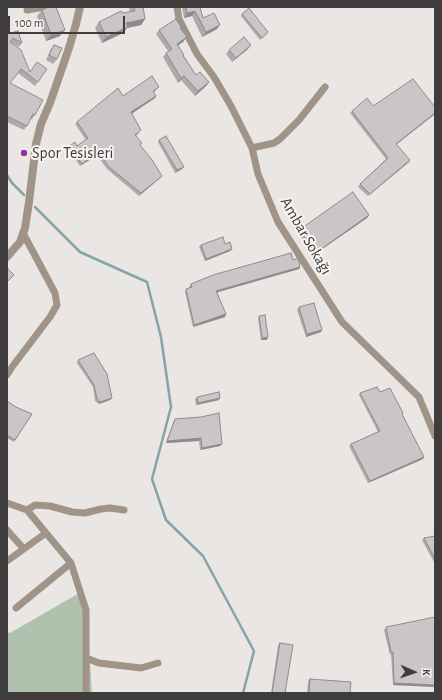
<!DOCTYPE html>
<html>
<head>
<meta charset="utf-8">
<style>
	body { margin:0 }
	#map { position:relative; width:442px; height:700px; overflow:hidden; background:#eae6e4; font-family:"Alegreya Sans",sans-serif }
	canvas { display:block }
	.frame { position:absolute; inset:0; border:8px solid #3e3c3c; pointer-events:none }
	.north { position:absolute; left:394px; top:652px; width:40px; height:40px; -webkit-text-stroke:3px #f8f3f1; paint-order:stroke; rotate:92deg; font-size:11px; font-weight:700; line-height:16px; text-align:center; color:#3e3c3c }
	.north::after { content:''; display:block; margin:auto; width:14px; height:18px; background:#3e3c3c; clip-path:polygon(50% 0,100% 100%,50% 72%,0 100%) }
	.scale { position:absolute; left:8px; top:16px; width:117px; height:18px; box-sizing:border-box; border:2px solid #3e3c3c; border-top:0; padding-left:5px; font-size:12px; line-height:14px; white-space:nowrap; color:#3e3c3c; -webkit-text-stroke:3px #f8f3f1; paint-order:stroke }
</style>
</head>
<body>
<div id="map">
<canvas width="442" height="700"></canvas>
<div class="frame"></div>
<div class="north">K</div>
<div class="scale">100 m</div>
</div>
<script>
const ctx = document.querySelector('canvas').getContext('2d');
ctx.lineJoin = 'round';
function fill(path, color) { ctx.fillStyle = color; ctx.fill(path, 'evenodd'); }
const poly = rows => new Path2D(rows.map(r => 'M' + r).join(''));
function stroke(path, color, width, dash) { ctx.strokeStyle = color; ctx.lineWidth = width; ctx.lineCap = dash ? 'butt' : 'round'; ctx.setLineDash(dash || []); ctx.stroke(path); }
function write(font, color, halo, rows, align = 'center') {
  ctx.font = font + ' "Alegreya Sans",sans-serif'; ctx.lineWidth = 4; ctx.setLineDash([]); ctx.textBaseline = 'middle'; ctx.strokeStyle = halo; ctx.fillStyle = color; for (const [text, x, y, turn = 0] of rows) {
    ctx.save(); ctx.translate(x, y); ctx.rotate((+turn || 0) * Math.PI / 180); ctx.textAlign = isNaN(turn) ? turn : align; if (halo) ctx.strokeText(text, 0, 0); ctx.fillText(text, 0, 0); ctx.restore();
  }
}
const green = poly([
	[81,592,88,635,92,693,7,693,7,632,10,633]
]);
const stream = poly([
	[7,175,12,183,24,195],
	[35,207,80,252,147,282,161,337,171,407,152,479,166,520,203,556,254,651,243,693]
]);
const minor = poly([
	[177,7,179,19,197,54,214,77,231,106,252,148,258,174,278,222,342,322,419,397,435,436],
	[27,10,45,7],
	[252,148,274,143,280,139,299,120,325,87],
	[7,375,12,367,50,317,57,305,55,293,23,233],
	[7,503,27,510,46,533],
	[27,510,35,505,50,506,72,512,85,513,101,509,110,508,124,510],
	[7,530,23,548],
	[7,561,46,533,71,563,86,610,86,693],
	[16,608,71,563],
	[86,658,99,663,141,668,158,663]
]);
const tertiary = poly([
	[7,257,20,242,25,228,29,202,36,144,41,124,50,103,69,48,76,24,80,7]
]);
const wall = poly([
	[130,7,143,7,145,19,141,25,127,28,123,33,102,43,95,28,99,22,122,13,130,12,129,8],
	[182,7,200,7,203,18,217,29,202,37,192,16,184,18],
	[42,10,60,36,46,41,37,16],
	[242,14,267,34,260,40,241,16],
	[181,27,180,28,183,42,178,45,184,56,196,75,209,82,206,86,195,96,181,80,178,83,163,57,166,53,168,51,156,34,159,30],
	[7,34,22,43,19,47,12,43,30,72,47,69,35,86,18,73,10,83,35,115,32,119,31,119,24,130,7,122],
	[54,45,57,59,53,64,46,60,51,49],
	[248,49,232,62,226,54,229,50],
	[158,89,154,92,156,96,155,98,132,113,139,133,136,136,140,145,162,176,160,178,139,196,107,169,97,155,80,166,68,148,69,146,77,146,86,140,75,124,77,122,123,96],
	[373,106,435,107,435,114,396,145,409,162,368,196,358,187,360,184,386,159,350,113,352,111],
	[159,140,182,169,175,173,158,142],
	[369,215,367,218,315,254,297,232,299,230],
	[225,244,232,249,230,251,205,261,199,247,201,245],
	[293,260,300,267,299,269,217,292,226,314,225,317,193,327,185,292,186,289,190,288,189,287,191,284],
	[299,307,322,330,321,332,306,337,297,310],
	[259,316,267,340,261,340,258,318],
	[78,360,112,398,110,400,99,404,95,401,93,387,77,363],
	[380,392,403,413,402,414,424,457,423,459,368,483,349,446,351,444,378,432,359,395,360,393],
	[197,397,219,400,196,405,195,399],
	[7,401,16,407,32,414,14,442,7,438],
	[175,419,222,444,220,446,200,450,199,441,166,443,174,421],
	[435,536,435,564,422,540,424,538],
	[386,627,435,687,393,685,391,654,390,655,384,630],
	[280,643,285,693,271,693,278,645],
	[310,679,350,693,307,693,308,681]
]);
const shadedWall = poly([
	[195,11,192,16,184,18,187,13],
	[145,19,141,25,127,28,123,33,102,43,106,37,126,23],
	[220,25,217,29,202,37,206,32],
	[65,30,60,36,46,41,51,35],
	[187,37,183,42,174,48,177,44],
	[251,45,248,49,232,62,236,58],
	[184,76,181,80,178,83,181,78],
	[209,82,206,86,195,96,198,91],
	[156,96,155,98,130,115,131,112],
	[435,113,435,114,394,146,396,144],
	[98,152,97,155,80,166,82,164],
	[410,160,409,162,368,196,370,194],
	[184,167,182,169,175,173,177,170],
	[162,176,160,178,139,196,141,193],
	[369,215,367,218,315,254,317,252],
	[232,249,230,251,205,261,206,259],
	[300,267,299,269,215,293,216,291],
	[226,314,225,317,193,327,194,325],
	[322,330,321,332,306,337,307,334],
	[268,337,267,340,261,340,262,338],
	[112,398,110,400,99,404,100,402],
	[220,398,219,400,196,405,198,403],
	[201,438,199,441,166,443,167,441],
	[222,444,220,446,200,450,202,448],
	[424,457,423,459,368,483,370,481],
	[394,683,435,685,435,687,393,685]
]);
const building = poly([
	[49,7,56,7,65,30,51,35,42,10,49,7],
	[134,7,143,7,145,19,126,23,128,27,106,37,99,22,121,11,122,13,135,11,134,7],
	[186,7,200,7,203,18,214,13,220,25,206,32,195,11,187,13,186,7],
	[249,8,268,32,262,38,242,14,249,8],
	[176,19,181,27,180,28,187,37,177,44,184,55,183,56,196,75,200,72,209,82,198,91,184,76,181,78,166,53,172,49,159,30,176,19],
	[18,31,22,43,13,38,10,42,21,50,30,72,37,62,47,69,38,82,21,69,10,83,43,100,35,115,33,114,27,126,7,116,7,110,8,108,7,108,7,34,18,31],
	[244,37,251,45,236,58,229,50,244,37],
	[54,45,62,48,57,59,49,55,54,45],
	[152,76,159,87,153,91,156,96,131,112,141,130,135,135,142,143,140,145,152,160,162,176,141,193,109,167,98,152,82,164,69,146,75,142,77,146,88,138,77,122,118,88,123,96,152,76],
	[413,79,435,107,435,113,396,144,410,160,370,194,360,184,388,158,352,111,367,98,373,106,413,79],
	[166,136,184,167,177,170,159,140,166,136],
	[353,192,369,215,317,252,299,230,353,192],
	[223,237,225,244,230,242,232,249,206,259,201,245,223,237],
	[291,253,293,260,298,258,300,267,216,291,226,314,194,325,186,289,192,287,191,284,213,275,291,253],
	[8,269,14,275,7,282,7,270,8,269],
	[314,303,322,330,307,334,299,307,314,303],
	[265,315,268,337,262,338,259,316,265,315],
	[94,353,107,374,112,398,100,402,97,399,94,385,78,360,94,353],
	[377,387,380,392,390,388,403,413,402,414,424,457,370,481,351,444,380,431,360,393,377,387],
	[219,392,220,398,198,403,197,397,219,392],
	[7,401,16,407,32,414,15,440,7,435,7,401],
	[219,413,222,444,202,448,201,438,167,441,175,419,201,417,219,413],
	[435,536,435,559,424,538,435,536],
	[435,617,435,685,394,683,393,652,391,652,386,627,435,617],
	[280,643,293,645,285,693,272,693,280,643],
	[310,679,351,682,350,693,309,693,310,679]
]);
const markers = [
	[24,153,4,"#8f329d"]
];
const poiNames = [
	["Spor Tesisleri",32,153]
];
const streetNames = [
	["Ambar Sokağı",306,236,60]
];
fill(green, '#aec2ad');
stroke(stream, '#84a4aa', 2.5);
stroke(minor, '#a09388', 7);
stroke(tertiary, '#a09388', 8);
fill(wall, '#aeaaac');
fill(shadedWall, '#8d8b8c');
fill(building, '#cac6c8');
stroke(building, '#8d8b8c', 1);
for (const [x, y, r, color] of markers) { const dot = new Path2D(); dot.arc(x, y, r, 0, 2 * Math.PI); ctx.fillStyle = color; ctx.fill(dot); stroke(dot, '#f8f3f1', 1.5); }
write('16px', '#3e3c3c', '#f8f3f1', poiNames, 'left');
write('16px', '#3e3c3c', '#f8f3f1', streetNames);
</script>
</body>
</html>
